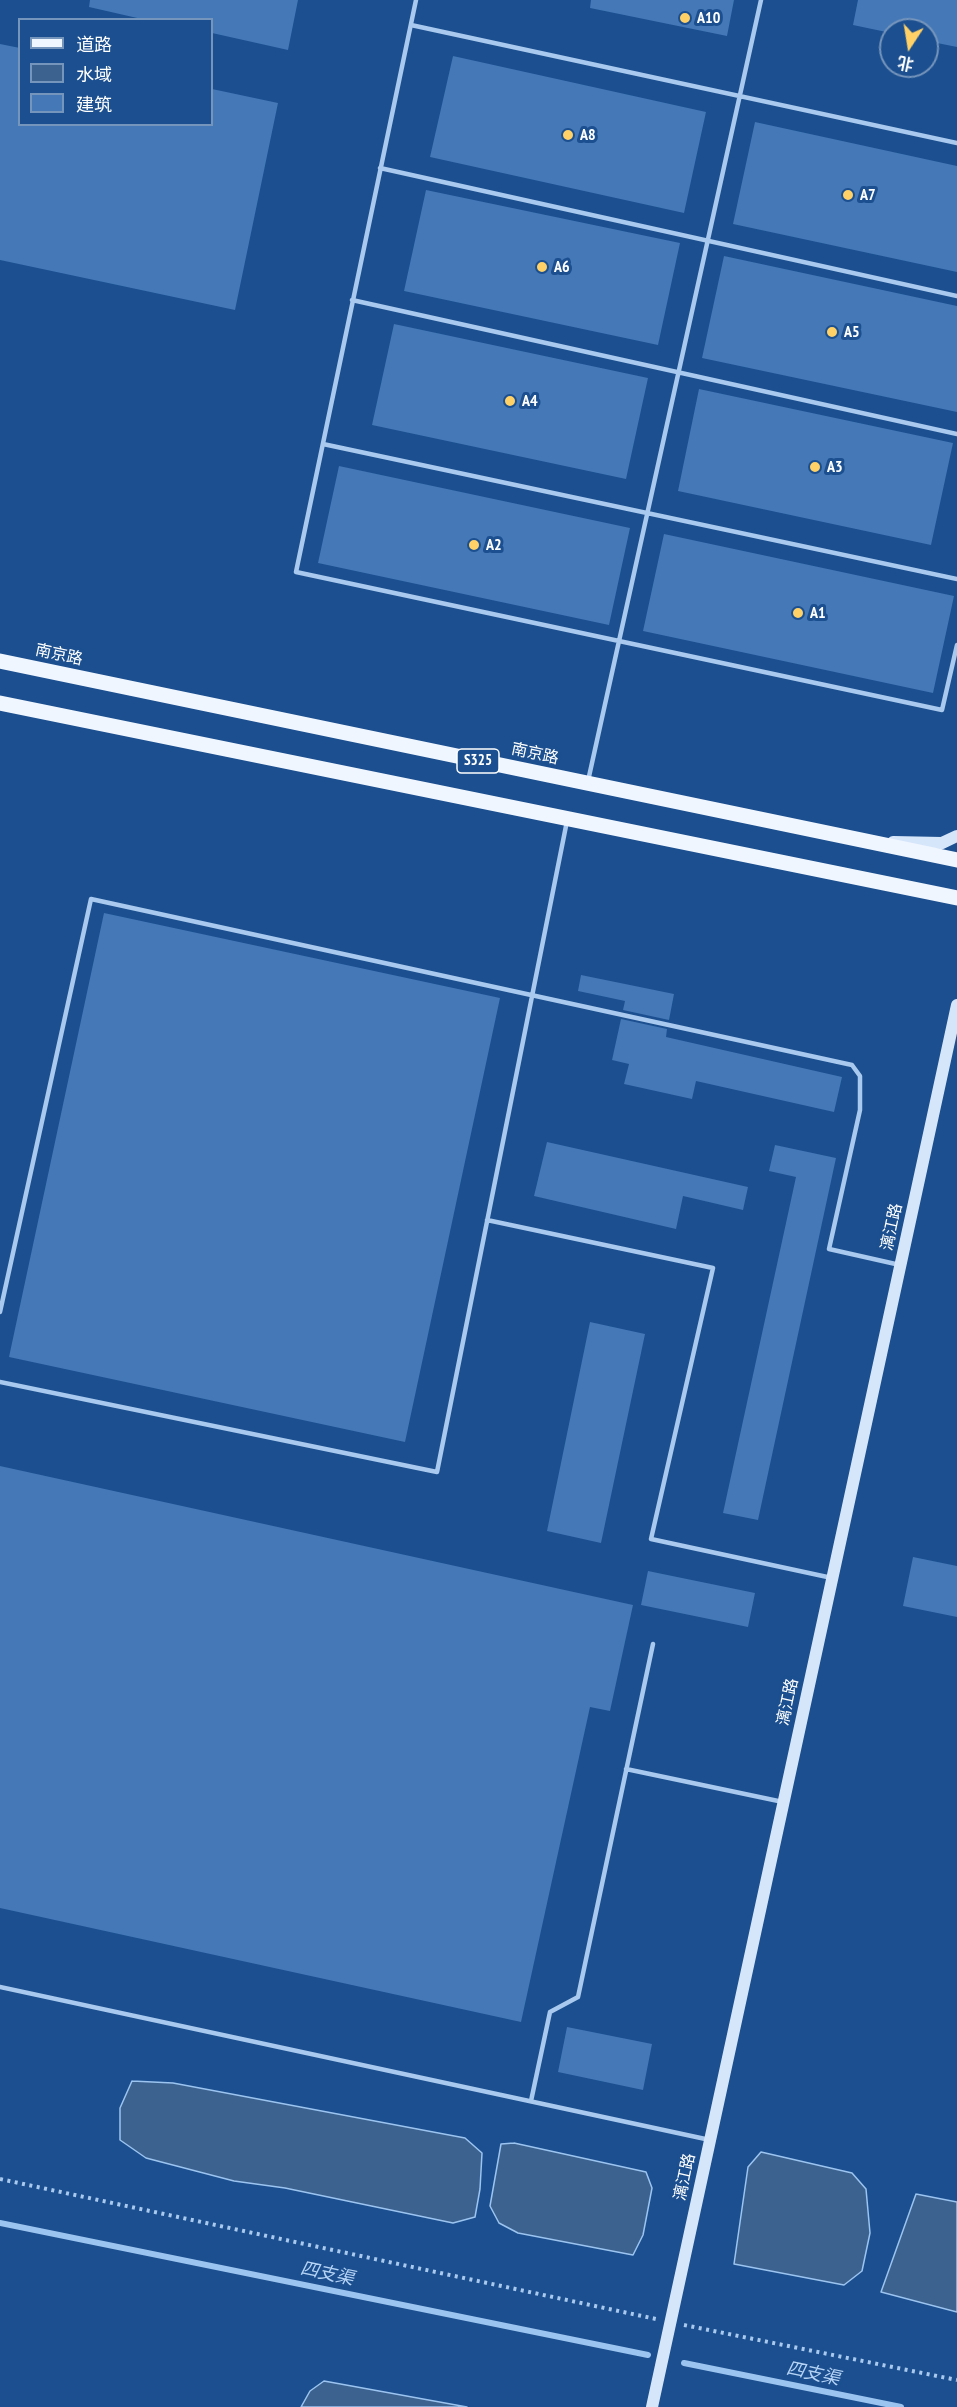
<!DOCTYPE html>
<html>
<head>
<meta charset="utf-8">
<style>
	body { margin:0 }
	#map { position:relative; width:957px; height:2407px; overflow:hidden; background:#1b4f8f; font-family:"PT Sans Narrow","Noto Sans SC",sans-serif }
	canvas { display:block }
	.legend { position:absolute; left:18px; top:18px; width:195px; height:108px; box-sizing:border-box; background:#1b4f8f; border:2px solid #7695bc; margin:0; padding:8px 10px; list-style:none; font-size:18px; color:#fff }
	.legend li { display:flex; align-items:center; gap:12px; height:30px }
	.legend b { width:30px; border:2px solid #7695bc }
	.north { position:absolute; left:879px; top:18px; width:60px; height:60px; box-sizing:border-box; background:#1b4f8f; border:2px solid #7695bc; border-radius:50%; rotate:192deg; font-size:16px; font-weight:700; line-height:24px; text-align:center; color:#fff }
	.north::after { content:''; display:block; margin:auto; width:21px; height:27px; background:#ffd166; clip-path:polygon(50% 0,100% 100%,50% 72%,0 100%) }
</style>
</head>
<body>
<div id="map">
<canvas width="957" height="2407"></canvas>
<ul class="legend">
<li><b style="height:8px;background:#f0f6ff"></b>道路</li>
<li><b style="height:16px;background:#3c6290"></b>水域</li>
<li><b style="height:16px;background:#4478b7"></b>建筑</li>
</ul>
<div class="north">北</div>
</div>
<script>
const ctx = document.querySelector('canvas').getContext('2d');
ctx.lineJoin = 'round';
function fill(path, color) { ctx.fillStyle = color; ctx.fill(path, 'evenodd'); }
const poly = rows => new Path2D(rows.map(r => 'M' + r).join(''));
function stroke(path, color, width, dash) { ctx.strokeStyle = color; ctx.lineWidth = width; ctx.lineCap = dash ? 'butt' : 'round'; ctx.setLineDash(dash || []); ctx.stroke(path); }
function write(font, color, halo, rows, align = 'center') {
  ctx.font = font + ' "PT Sans Narrow","Noto Sans SC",sans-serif'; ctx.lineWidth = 6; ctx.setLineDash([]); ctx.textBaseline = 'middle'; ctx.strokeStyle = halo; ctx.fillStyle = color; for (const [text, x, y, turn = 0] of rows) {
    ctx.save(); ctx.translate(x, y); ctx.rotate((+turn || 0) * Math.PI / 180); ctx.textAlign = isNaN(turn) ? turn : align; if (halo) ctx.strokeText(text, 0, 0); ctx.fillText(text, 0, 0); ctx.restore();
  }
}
const water = poly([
	[132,2081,173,2083,465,2138,482,2153,480,2189,475,2217,453,2223,285,2188,234,2181,146,2158,120,2140,120,2108,132,2081],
	[514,2143,646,2172,652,2188,643,2235,633,2255,518,2233,499,2223,490,2206,501,2144,514,2143],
	[761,2152,852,2173,866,2189,870,2233,862,2271,844,2285,734,2264,748,2167,761,2152],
	[916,2194,957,2202,957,2312,881,2292,916,2194],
	[324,2381,467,2407,301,2407,310,2391,324,2381]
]);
const stream = poly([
	[0,2223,648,2355],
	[684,2363,901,2407]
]);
const building = poly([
	[90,0,298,0,288,50,212,33,212,20,146,20,89,7],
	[591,0,734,0,727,36,590,8],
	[858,0,957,0,957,47,927,41,927,30,891,30,891,33,853,25],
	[0,44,20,48,20,124,212,124,212,89,278,103,235,310,0,260],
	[453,56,706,112,684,213,430,157],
	[755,122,957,166,957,272,733,224],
	[426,190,680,243,658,345,404,291],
	[724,256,957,306,957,412,702,358],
	[394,324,648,378,626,479,372,425],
	[699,389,953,443,931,545,678,491],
	[339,466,630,528,609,625,318,563],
	[664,534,954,596,933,693,643,631],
	[104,913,500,998,405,1442,9,1357],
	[581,975,674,994,669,1020,623,1010,625,1001,578,991],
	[621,1019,667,1029,666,1037,842,1077,834,1112,696,1081,692,1099,624,1084,629,1064,612,1060],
	[547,1142,748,1187,743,1210,683,1196,676,1229,534,1196],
	[775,1145,836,1158,758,1520,723,1513,796,1177,769,1171],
	[590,1322,645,1334,601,1543,547,1531],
	[0,1466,633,1605,610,1711,590,1707,521,2022,0,1908],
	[913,1557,957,1566,957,1617,903,1606],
	[648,1571,755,1593,748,1627,641,1605],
	[567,2027,652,2044,643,2090,558,2072]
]);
const path = poly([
	[0,2179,656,2319],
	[684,2325,957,2380]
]);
const lane = poly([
	[416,0,296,572,942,710,957,645],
	[411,25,957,143],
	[380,168,957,296],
	[352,300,957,434],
	[323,444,957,579],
	[588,781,761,0],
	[487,1220,713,1268,651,1539,832,1578],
	[0,1312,91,899,852,1065,860,1076,860,1110,829,1249,900,1265],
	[0,1382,437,1472,567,821],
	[626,1769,783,1802],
	[0,1987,710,2140],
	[531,2101,550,2012,578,1997,653,1644]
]);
const secondary = poly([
	[893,842,942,843,957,836],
	[652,2407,957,1005]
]);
const primary = poly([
	[0,661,957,860],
	[0,703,957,898]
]);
const markers = [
	[685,18,6,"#ffd166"],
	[568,135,6,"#ffd166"],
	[848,195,6,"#ffd166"],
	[542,267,6,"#ffd166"],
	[832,332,6,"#ffd166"],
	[510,401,6,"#ffd166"],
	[815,467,6,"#ffd166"],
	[474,545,6,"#ffd166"],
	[798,613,6,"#ffd166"]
];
const shields = [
	[478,761,42]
];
const shieldNames = [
	["S325",478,761]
];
const poiNames = [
	["A10",697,18],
	["A8",580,135],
	["A7",860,195],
	["A6",554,267],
	["A5",844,332],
	["A4",522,401],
	["A3",827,467],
	["A2",486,545],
	["A1",810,613]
];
const streetNames = [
	["南京路",59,655,12],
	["南京路",535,754,12],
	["漓江路",892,1227,-78],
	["漓江路",788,1702,-78],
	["漓江路",685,2177,-78]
];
const waterNames = [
	["四支渠",327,2274,12],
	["四支渠",813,2374,12]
];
fill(water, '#3c6290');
stroke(water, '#9cc4f0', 1.5);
stroke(stream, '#9cc4f0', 6);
fill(building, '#4478b7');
stroke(path, '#a9c9ee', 4, [3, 4.5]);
stroke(lane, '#a9c9ee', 4.5);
stroke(secondary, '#d6e6fa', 12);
stroke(primary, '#f0f6ff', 15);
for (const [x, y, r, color] of markers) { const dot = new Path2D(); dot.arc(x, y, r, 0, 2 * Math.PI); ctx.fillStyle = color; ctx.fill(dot); stroke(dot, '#1b4f8f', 2); }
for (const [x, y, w] of shields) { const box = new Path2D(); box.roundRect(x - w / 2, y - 12, w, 24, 4.5); ctx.fillStyle = '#1b4f8f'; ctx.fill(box); stroke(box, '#fff', 1.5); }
write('bold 15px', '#fff', null, shieldNames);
write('bold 16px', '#fff', '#1b4f8f', poiNames, 'left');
write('16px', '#fff', '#1b4f8f', streetNames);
write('italic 18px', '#b5d3f5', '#1b4f8f', waterNames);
</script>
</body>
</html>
